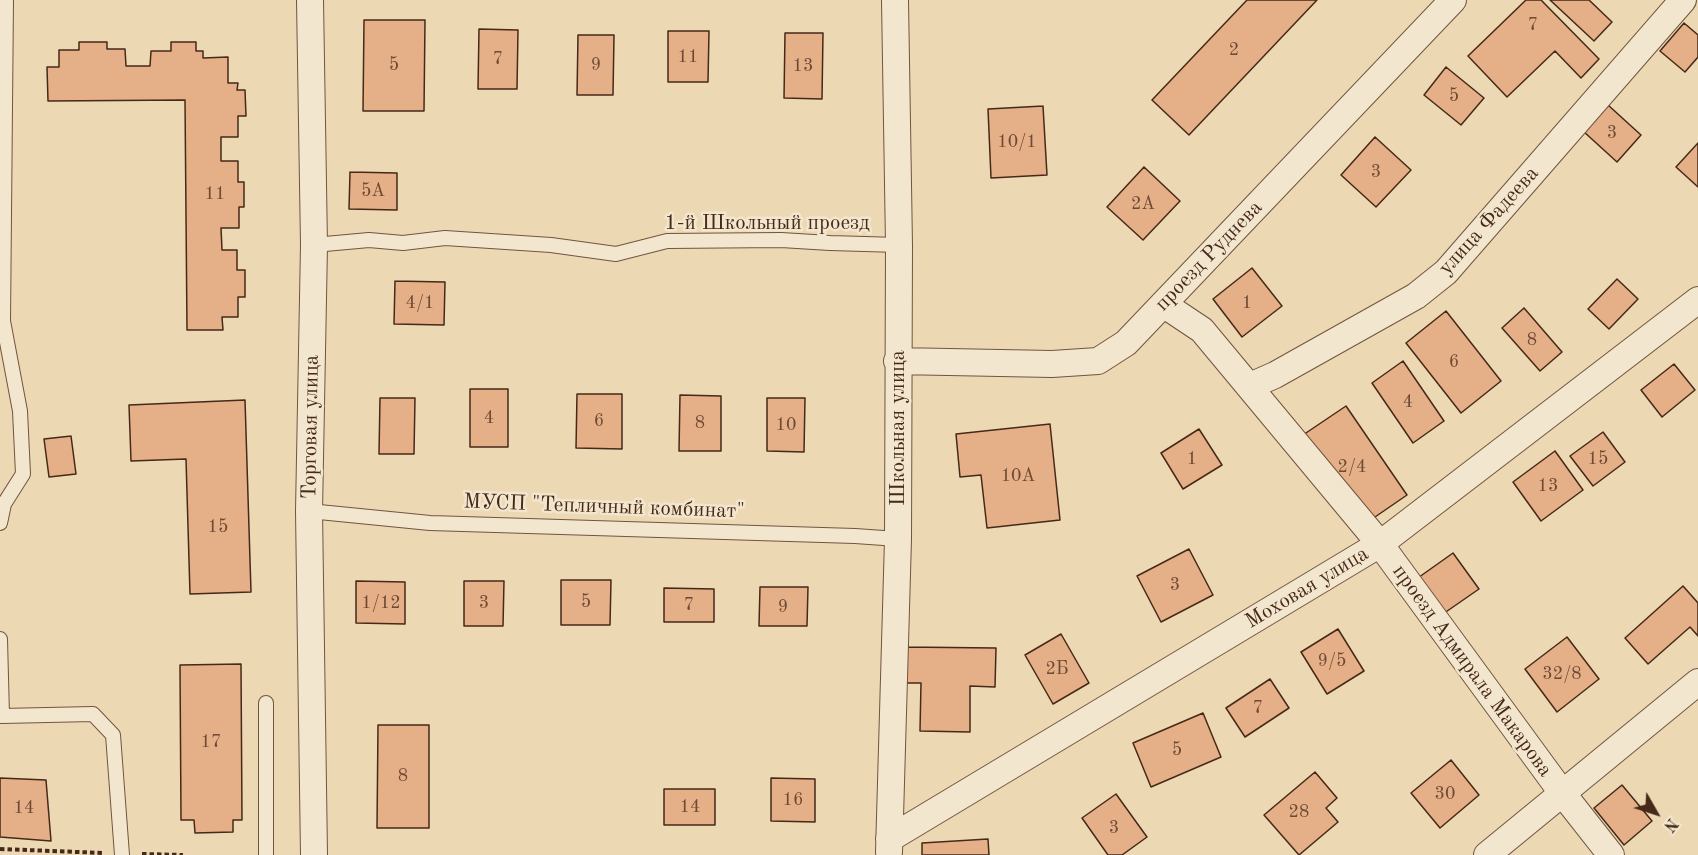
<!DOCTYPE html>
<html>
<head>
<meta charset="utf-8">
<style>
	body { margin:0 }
	#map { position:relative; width:1698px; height:855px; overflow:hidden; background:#edd8b4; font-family:"Old Standard TT",serif }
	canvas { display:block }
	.north { position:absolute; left:1626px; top:783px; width:60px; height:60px; -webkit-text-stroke:4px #f3e6ce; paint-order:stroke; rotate:129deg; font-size:16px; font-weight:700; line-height:24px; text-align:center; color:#462918 }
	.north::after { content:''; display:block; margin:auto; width:21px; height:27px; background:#462918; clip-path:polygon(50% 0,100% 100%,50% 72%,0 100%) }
</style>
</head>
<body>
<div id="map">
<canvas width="1698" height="855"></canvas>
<div class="north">N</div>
</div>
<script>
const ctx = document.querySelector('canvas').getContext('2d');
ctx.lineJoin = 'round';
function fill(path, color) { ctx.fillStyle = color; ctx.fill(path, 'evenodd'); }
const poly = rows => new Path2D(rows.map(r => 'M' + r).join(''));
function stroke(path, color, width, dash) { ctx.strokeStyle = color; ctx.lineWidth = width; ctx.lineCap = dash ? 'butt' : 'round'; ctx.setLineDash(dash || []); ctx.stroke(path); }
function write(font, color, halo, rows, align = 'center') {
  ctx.font = font + ' "Old Standard TT",serif'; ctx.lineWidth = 5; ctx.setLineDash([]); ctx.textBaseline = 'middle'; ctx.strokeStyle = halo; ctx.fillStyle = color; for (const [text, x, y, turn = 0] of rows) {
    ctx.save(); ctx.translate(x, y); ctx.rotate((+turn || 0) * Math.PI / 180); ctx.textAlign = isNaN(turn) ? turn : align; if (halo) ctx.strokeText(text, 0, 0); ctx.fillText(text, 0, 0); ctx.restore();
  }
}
const building = poly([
	[1247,0,1317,0,1189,135,1152,100,1247,0],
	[1526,0,1541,0,1599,59,1581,78,1555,51,1507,97,1468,56,1526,0],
	[1550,0,1589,0,1612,22,1594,41,1550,0],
	[364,20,425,20,424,111,363,111,364,20],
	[1684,23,1698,35,1698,57,1685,72,1660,51,1684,23],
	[479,29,518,30,517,89,478,89,479,29],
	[668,31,709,31,708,82,668,82,668,31],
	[785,33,823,33,822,99,784,98,785,33],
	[578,35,614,35,613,95,577,95,578,35],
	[79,42,107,42,107,49,125,49,126,66,150,66,151,51,171,51,171,42,196,42,196,51,203,51,203,58,228,57,228,83,238,83,237,90,245,90,246,116,238,116,238,137,221,137,221,161,238,161,238,182,244,182,244,207,239,207,239,228,221,228,222,250,237,250,237,270,245,270,245,297,238,297,238,317,222,317,223,330,187,330,185,100,48,101,47,67,59,67,59,50,79,50,79,42],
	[1446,67,1484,98,1461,125,1424,95,1446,67],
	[1608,105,1641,135,1617,162,1583,131,1608,105],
	[1043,106,1047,175,991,178,988,109,1043,106],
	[1375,137,1411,170,1376,207,1341,175,1375,137],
	[1698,143,1698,187,1676,167,1698,143],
	[1144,167,1180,201,1143,240,1107,207,1144,167],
	[350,172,397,173,397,210,349,209,350,172],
	[1252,268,1282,306,1242,337,1213,299,1252,268],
	[1617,279,1638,299,1609,329,1588,309,1617,279],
	[395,281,445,282,444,325,394,324,395,281],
	[1524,308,1562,352,1540,371,1502,328,1524,308],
	[1446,311,1501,381,1461,413,1406,343,1446,311],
	[1403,361,1444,421,1413,443,1372,383,1403,361],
	[1674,364,1695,390,1662,417,1641,390,1674,364],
	[470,389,508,389,508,447,470,447,470,389],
	[577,394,622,394,622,449,576,448,577,394],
	[680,395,721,396,721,451,679,451,680,395],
	[380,398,415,398,414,454,379,454,380,398],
	[767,398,805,398,804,452,767,451,767,398],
	[245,400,251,592,190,594,186,459,131,461,129,405,245,400],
	[1346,406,1407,495,1359,528,1297,439,1346,406],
	[1050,424,1060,520,987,528,981,475,960,477,956,434,1050,424],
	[1199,429,1222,465,1183,489,1161,453,1199,429],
	[1603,432,1625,462,1593,486,1570,456,1603,432],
	[71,436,76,474,49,477,44,439,71,436],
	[1555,451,1583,490,1541,521,1513,482,1555,451],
	[1189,549,1213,595,1161,622,1137,576,1189,549],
	[1453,553,1479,589,1440,616,1415,580,1453,553],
	[561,580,611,580,610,625,561,625,561,580],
	[356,581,405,582,405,624,356,623,356,581],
	[464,581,504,581,503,626,464,626,464,581],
	[1683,586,1698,603,1698,636,1690,627,1648,664,1625,638,1683,586],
	[760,587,808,587,807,626,759,626,760,587],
	[664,588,714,589,714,622,664,622,664,588],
	[1338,629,1364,671,1327,694,1301,652,1338,629],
	[1061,634,1089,683,1053,704,1025,655,1061,634],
	[1567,637,1599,679,1557,712,1525,669,1567,637],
	[904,647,996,648,995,687,970,686,970,732,920,731,921,683,903,683,904,647],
	[241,664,242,820,233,820,233,832,195,833,194,820,181,820,180,665,241,664],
	[1270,679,1289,708,1245,737,1226,708,1270,679],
	[1203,713,1221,757,1151,787,1133,743,1203,713],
	[378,725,429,725,429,828,377,828,378,725],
	[1451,760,1479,795,1440,828,1411,793,1451,760],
	[1315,772,1337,798,1326,808,1338,822,1299,855,1264,815,1315,772],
	[0,778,46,780,51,841,0,837,0,778],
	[771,778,815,779,815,822,771,821,771,778],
	[1622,785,1652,821,1624,845,1594,808,1622,785],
	[664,789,715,789,715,825,664,825,664,789],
	[1116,794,1147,837,1122,855,1108,855,1082,818,1116,794],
	[988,839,989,855,922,855,922,843,988,839]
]);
const path = poly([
	[0,849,104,853],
	[142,854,183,855]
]);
const service = poly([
	[314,245,369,240,403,243,445,238,551,245,616,254,667,241,781,240,830,243,899,245],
	[309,511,430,523,855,536,898,539],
	[0,523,4,504,23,474,20,411,3,321,6,0],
	[0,639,2,716,93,714,113,735,122,855],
	[266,703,266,855]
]);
const minor = poly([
	[310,0,314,245,309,511,314,855],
	[1163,304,1202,330,1380,544,1563,794,1611,855],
	[897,361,1052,364,1098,361,1126,343,1453,0],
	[1250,386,1275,375,1416,296,1446,272,1683,0],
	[889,839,1380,544,1698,300],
	[889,852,898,539,899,245,895,0],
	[1487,855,1698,682]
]);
const numberNames = [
	["7",1533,25],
	["2",1234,50],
	["11",688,57],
	["7",498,59],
	["5",394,65],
	["9",596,65],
	["13",803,66],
	["5",1454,96],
	["3",1612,133],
	["10/1",1017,142],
	["3",1376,172],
	["5А",373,191],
	["11",215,194],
	["2А",1143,204],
	["4/1",420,303],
	["1",1247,303],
	["8",1532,340],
	["6",1454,362],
	["4",1408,402],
	["4",489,418],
	["6",599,421],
	["8",700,423],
	["10",786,425],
	["1",1192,459],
	["15",1598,459],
	["2/4",1352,467],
	["10А",1018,476],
	["13",1548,486],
	["15",218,527],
	["3",1175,585],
	["5",586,602],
	["1/12",381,603],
	["3",484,603],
	["7",689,605],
	["9",783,607],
	["9/5",1332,661],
	["2Б",1057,669],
	["32/8",1562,674],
	["7",1258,708],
	["17",211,742],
	["5",1177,750],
	["8",403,776],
	["30",1445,794],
	["16",793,800],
	["14",690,807],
	["14",24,808],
	["28",1299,812],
	["3",1114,828]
];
const streetNames = [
	["улица Фадеева",1489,221,-48],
	["1-й Школьный проезд",767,223],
	["проезд Руднева",1209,256,-46],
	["Торговая улица",311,427,-89],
	["Школьная улица",898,428,-90],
	["МУСП \"Тепличный комбинат\"",604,507,2],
	["Моховая улица",1307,588,-31],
	["проезд Адмирала Макарова",1472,671,54]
];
fill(building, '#e5af87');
stroke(building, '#462918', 1.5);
stroke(service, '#70553f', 16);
stroke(minor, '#70553f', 28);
stroke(path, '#462918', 4, [4.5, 3]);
stroke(service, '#f3e6ce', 14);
stroke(minor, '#f3e6ce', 26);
write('18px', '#6e4a34', null, numberNames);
write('21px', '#462918', '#f3e6ce', streetNames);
</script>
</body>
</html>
